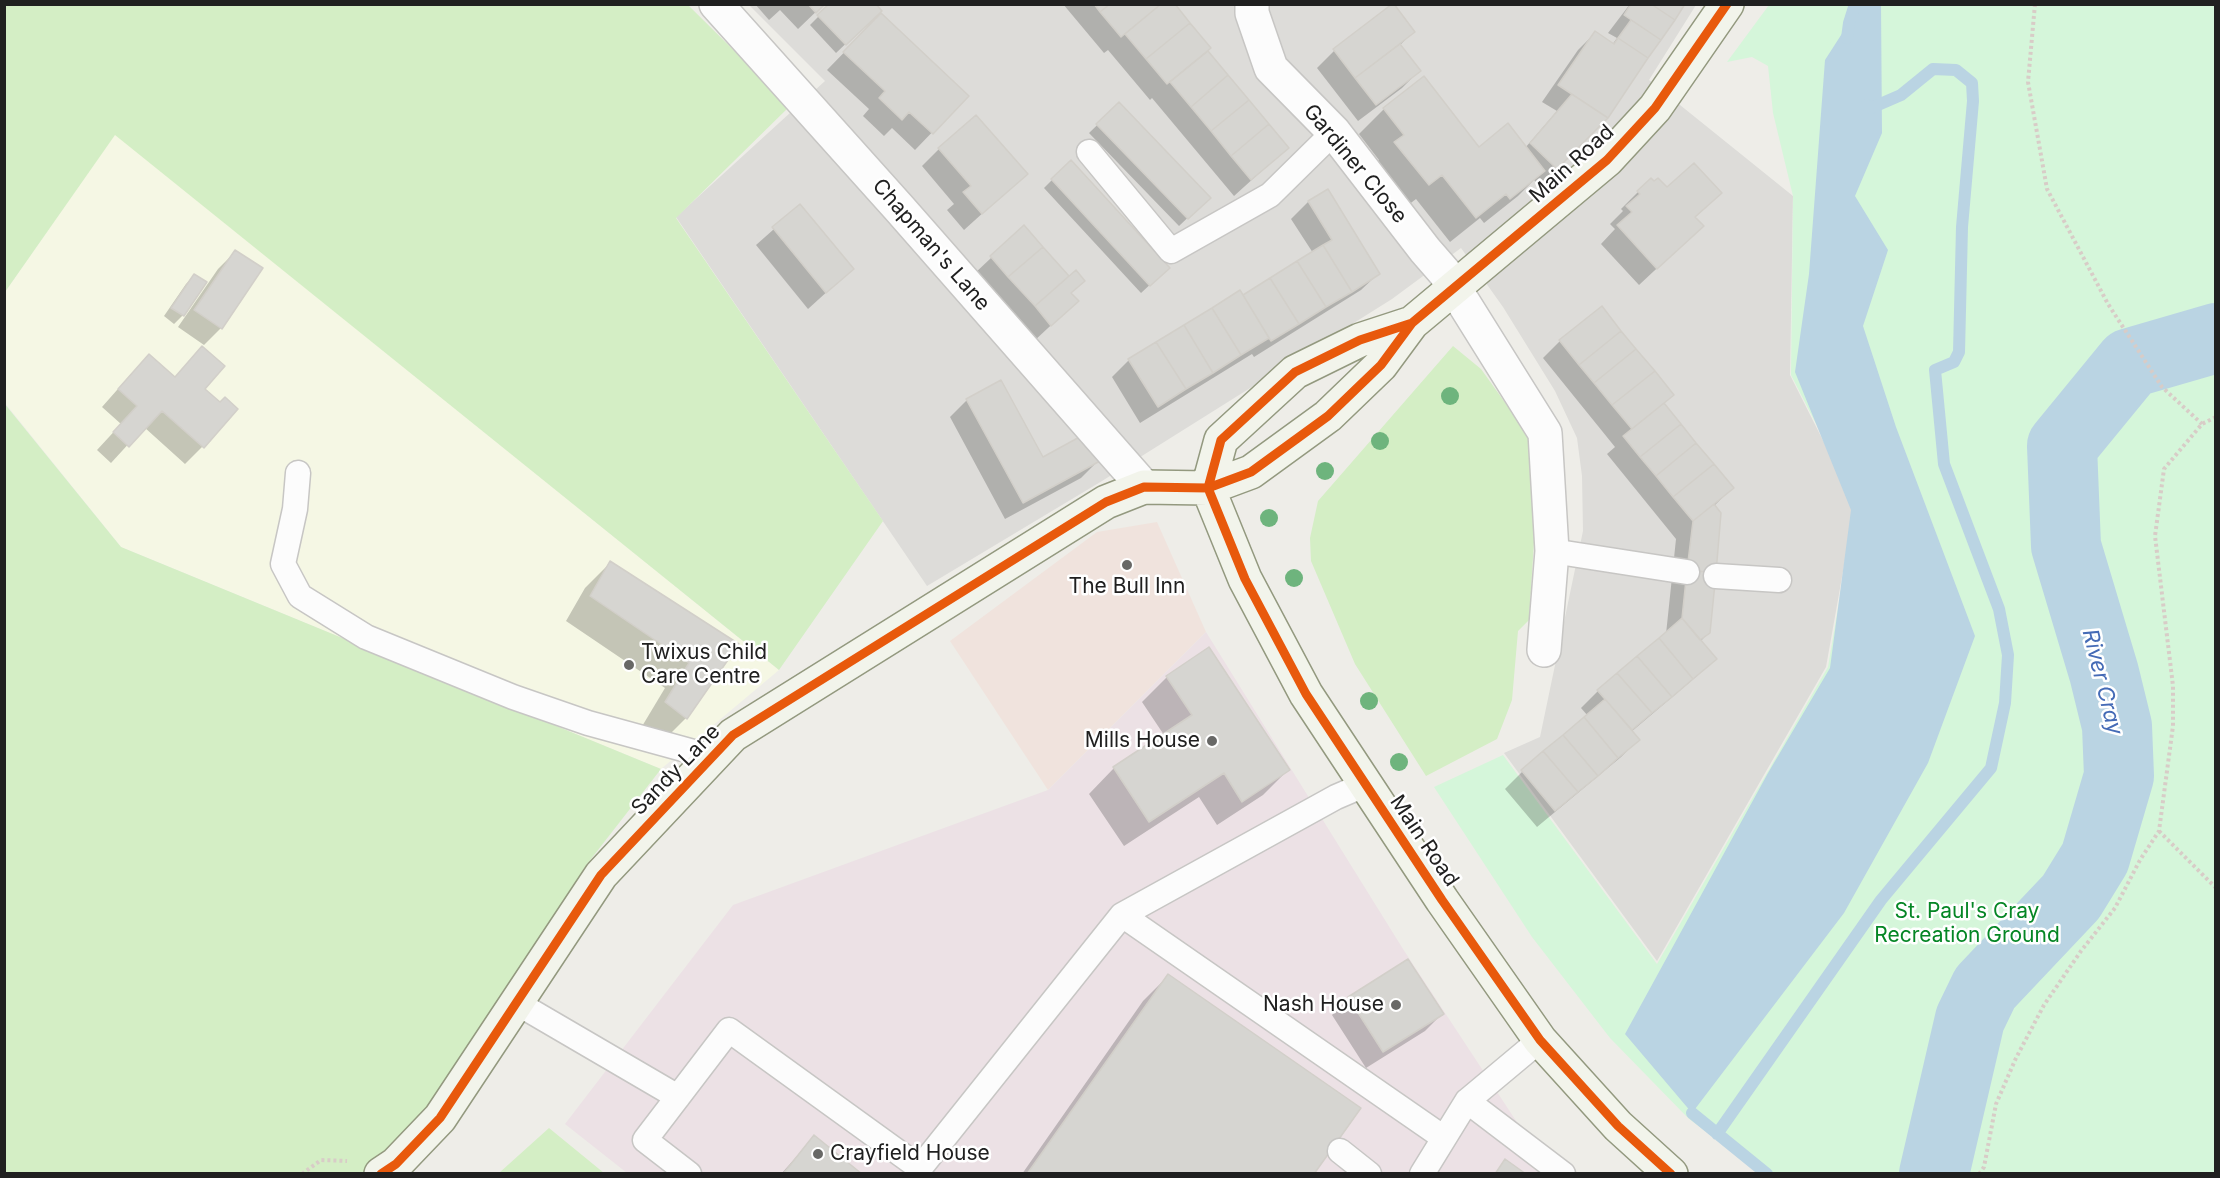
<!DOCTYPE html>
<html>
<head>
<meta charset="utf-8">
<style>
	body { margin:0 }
	#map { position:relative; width:2220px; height:1178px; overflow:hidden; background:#eeede8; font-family:Inter,sans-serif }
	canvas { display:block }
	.frame { position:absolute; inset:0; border:6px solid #202020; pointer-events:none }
</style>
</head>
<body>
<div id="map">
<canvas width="2220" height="1178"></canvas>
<div class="frame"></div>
</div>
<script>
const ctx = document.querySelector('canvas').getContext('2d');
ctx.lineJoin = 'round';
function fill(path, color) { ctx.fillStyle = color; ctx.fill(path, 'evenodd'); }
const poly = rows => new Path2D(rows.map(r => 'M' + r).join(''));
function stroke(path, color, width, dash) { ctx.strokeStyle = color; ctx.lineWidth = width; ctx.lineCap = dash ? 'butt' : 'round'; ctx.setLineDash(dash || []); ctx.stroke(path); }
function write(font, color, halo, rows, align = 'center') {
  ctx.font = font + ' Inter,sans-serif'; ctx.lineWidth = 5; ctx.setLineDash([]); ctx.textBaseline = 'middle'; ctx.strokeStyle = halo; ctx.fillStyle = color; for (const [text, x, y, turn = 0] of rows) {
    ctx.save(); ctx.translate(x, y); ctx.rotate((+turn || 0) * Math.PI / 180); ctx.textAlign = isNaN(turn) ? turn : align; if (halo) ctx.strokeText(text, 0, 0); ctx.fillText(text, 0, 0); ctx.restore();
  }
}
const residential = poly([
	[749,5,1696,5,1649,80,1793,196,1790,375,1855,504,1826,667,1657,961,1504,753,1540,737,1583,531,1582,476,1577,438,1555,391,1503,307,1461,248,1392,299,1102,481,927,586,676,217,825,81]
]);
const commercial = poly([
	[1157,522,1206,632,1048,790,950,641,1097,532]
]);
const industrial = poly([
	[1206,632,1403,949,1526,1136,1571,1173,627,1173,565,1124,733,905,1048,790]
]);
const education = poly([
	[115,134,779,670,661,769,121,547,5,403,5,292]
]);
const grass = poly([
	[5,5,688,5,790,106,676,218,883,521,779,670,115,135,5,292],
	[1453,346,1481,369,1529,436,1538,480,1529,620,1518,631,1512,700,1497,739,1426,776,1355,664,1311,561,1310,538,1318,501],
	[4,403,121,547,661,769,584,868,510,1011,376,1173,5,1173],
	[549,1128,604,1173,499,1173]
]);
const park = poly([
	[1769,5,2215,5,2215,1173,1760,1173,1688,1118,1610,1038,1532,937,1434,787,1503,755,1657,964,1828,667,1856,502,1791,375,1793,196,1773,113,1768,66,1752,57,1727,62]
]);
const water = poly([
	[1861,4,1881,5,1882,133,1855,196,1888,250,1863,326,1896,427,1975,636,1928,763,1844,913,1692,1113,1625,1034,1768,773,1830,668,1851,510,1795,372,1809,274,1825,60]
]);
const shadow = poly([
	[755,4,824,4,798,29,780,10,769,20],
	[831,4,880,11,836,53,810,25],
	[1063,4,1173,4,1206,51,1287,148,1234,196,1152,98,1150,100,1108,50,1104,53],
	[1630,4,1683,4,1607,117,1539,185,1534,180,1518,196,1484,223,1480,218,1450,242,1416,199,1403,209,1370,168,1379,160,1359,134,1384,109,1423,78,1479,149,1525,148,1557,111,1542,102,1578,50,1595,33,1612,45,1617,38,1608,33],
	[1393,5,1413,32,1400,45,1419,71,1402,88,1358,121,1317,68,1334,51],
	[864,32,967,96,915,150,892,128,884,136,863,116,869,109,827,70],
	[1119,104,1200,206,1179,226,1089,133],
	[939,149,1026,174,964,230,947,210,954,204,922,166],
	[1052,180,1168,268,1141,293,1044,188],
	[1654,183,1703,210,1694,218,1684,243,1639,285,1601,244,1615,229,1610,224,1623,211,1621,209,1638,192],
	[1327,191,1379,273,1361,290,1254,357,1252,354,1140,423,1112,377,1129,360,1242,297,1313,253,1291,219,1308,202],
	[800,206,852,269,808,309,756,245],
	[1024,227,1069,278,1083,281,1070,294,1077,301,1033,342,974,274],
	[235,252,221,328,204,345,178,327,218,269],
	[194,276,205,283,183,315,174,324,164,316,186,284],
	[1560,341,1672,395,1663,404,1732,488,1714,506,1709,632,1700,642,1714,659,1697,676,1631,732,1638,740,1621,757,1537,827,1505,789,1522,772,1588,716,1581,708,1598,691,1666,634,1676,539,1607,454,1615,447,1543,358],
	[202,348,202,447,185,464,144,427,111,463,97,450,121,424,102,407,132,373,174,378],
	[967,400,1043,459,1098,461,1081,478,1005,519,950,417],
	[610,563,737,645,686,718,661,743,641,728,665,688,566,621,585,588],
	[1167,677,1288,770,1263,795,1217,825,1199,797,1124,846,1089,794,1114,768,1164,735,1142,702],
	[1168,976,1313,1174,1022,1174,1143,1001],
	[1349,998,1442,1014,1425,1031,1366,1068,1332,1015],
	[814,1137,860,1174,781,1174]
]);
const stream = poly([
	[1847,38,1849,23,1855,4],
	[1692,1113,1767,1174],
	[1717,1134,1881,900,1991,768,2005,703,2008,655,1999,609,1944,464,1935,370,1954,362,1959,352,1962,227,1973,101,1972,83,1956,70,1933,69,1901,95,1871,108,1866,105]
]);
const river = poly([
	[1934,1174,1970,1019,1985,988,2071,897,2095,858,2119,776,2117,726,2104,673,2066,546,2062,446,2130,363,2216,338]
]);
const building = poly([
	[808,4,825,4,816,13,808,4],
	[829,4,876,4,882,11,846,45,817,15,829,4],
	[1094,4,1110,4,1100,12,1094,4],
	[1110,4,1161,4,1121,37,1100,12,1110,4],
	[1161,4,1175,4,1190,23,1146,59,1125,34,1161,4],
	[1392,4,1394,4,1415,32,1355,78,1333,49,1392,4],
	[1631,4,1651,4,1675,20,1661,40,1624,15,1631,4],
	[1651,4,1685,4,1675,20,1651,4],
	[881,13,969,96,933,134,909,112,902,120,879,98,885,91,843,52,881,13],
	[1631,20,1661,40,1648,58,1618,38,1631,20],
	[1190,23,1211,48,1167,84,1146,59,1190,23],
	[1595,31,1614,44,1618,38,1648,58,1608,118,1558,85,1595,31],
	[1400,44,1421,71,1376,105,1355,78,1400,44],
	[1208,51,1228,75,1191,107,1170,82,1208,51],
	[1228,75,1249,100,1211,131,1191,107,1228,75],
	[1424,76,1479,147,1508,123,1545,171,1510,199,1506,194,1476,218,1442,175,1429,185,1394,142,1404,135,1383,108,1424,76],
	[1572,94,1608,118,1557,169,1530,143,1572,94],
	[1249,100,1269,124,1231,156,1211,131,1249,100],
	[1119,102,1211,198,1188,219,1096,124,1119,102],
	[976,115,1028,174,982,214,963,192,971,186,938,148,976,115],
	[1269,124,1289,148,1251,180,1231,156,1269,124],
	[1071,160,1170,268,1150,286,1051,179,1071,160],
	[1694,163,1722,193,1695,217,1704,226,1657,269,1617,225,1632,212,1626,206,1640,194,1637,191,1651,178,1654,181,1658,178,1667,187,1694,163],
	[1328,189,1380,274,1352,292,1323,245,1332,240,1308,201,1328,189],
	[800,204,854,269,826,293,772,227,800,204],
	[1024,225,1043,247,1008,277,990,256,1024,225],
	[1323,245,1352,292,1326,307,1297,261,1323,245],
	[1043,247,1069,276,1035,306,1008,277,1043,247],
	[235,250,263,268,222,329,194,310,235,250],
	[1297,261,1326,307,1299,324,1270,278,1297,261],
	[1076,270,1085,281,1071,293,1079,301,1051,326,1035,306,1076,270],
	[194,274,207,282,184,316,171,308,194,274],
	[1270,278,1299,324,1271,341,1243,295,1270,278],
	[1240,290,1269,338,1241,355,1212,308,1240,290],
	[1602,306,1621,331,1579,365,1559,340,1602,306],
	[1212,308,1241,355,1213,373,1184,325,1212,308],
	[1184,325,1213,373,1186,389,1156,342,1184,325],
	[1621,331,1636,349,1594,383,1579,365,1621,331],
	[1156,342,1186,389,1158,407,1128,359,1156,342],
	[202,346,225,366,205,389,220,402,225,397,238,409,204,448,162,411,129,447,113,432,137,406,118,389,149,354,175,377,202,346],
	[1636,349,1655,371,1612,405,1594,383,1636,349],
	[1655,371,1674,395,1632,429,1612,405,1655,371],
	[1001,380,1043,457,1085,434,1100,461,1023,503,966,399,1001,380],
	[1664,403,1681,424,1640,457,1623,436,1664,403],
	[1681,424,1696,443,1656,476,1640,457,1681,424],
	[1696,443,1714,464,1673,497,1656,476,1696,443],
	[1714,464,1734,488,1693,521,1673,497,1714,464],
	[1714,504,1721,513,1716,573,1687,570,1693,521,1714,504],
	[610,561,739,644,687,719,665,702,689,663,590,596,610,561],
	[1687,570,1716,573,1710,633,1700,640,1682,618,1687,570],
	[1682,618,1717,659,1693,679,1659,638,1682,618],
	[1659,638,1693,679,1672,697,1637,656,1659,638],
	[1209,647,1290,770,1242,802,1224,773,1149,822,1113,767,1192,715,1166,676,1209,647],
	[1637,656,1672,697,1652,713,1617,673,1637,656],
	[1617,673,1652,713,1632,730,1597,690,1617,673],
	[1605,699,1640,740,1618,758,1584,717,1605,699],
	[1584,717,1618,758,1598,776,1563,735,1584,717],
	[1563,735,1598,776,1578,792,1543,751,1563,735],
	[1543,751,1578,792,1555,811,1521,770,1543,751],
	[1408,959,1444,1014,1383,1052,1348,997,1408,959],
	[1168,974,1361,1108,1314,1174,1027,1174,1168,974],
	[814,1135,862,1174,783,1174,814,1135],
	[1505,1159,1526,1174,1495,1174,1505,1159]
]);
const path = poly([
	[2035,4,2028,82,2047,189,2108,304,2162,387,2202,424],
	[2159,831,2216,888],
	[302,1174,321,1160,347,1161],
	[1979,1174,1984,1167,1996,1104,2016,1058,2044,1005,2081,951,2115,908,2140,860,2159,831,2173,726,2173,686,2155,536,2164,469,2202,424,2216,417]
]);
const lane = poly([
	[1089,152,1171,251,1270,195,1334,132],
	[298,473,295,509,283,564,300,596,366,637,513,697,588,723,712,757],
	[1552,551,1687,572],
	[1716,576,1779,580],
	[1122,915,1444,1138],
	[517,1003,678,1097],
	[1467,1101,1563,1174],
	[1340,1151,1369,1174],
	[689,1174,645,1140,729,1030,920,1168,1122,915,1336,797,1364,785],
	[1422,1174,1467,1101,1540,1040]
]);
const street = poly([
	[716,4,899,208,1144,487],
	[1252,4,1252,13,1271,68,1334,132,1425,250,1445,273,1545,433,1552,551,1544,650]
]);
const secondary = poly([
	[1412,323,1360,340,1295,372,1221,440,1208,488,1245,579,1306,694,1442,900,1540,1040,1618,1126,1671,1174],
	[381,1174,396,1164,440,1118,601,875,733,735,1106,502,1144,487,1208,488,1251,472,1328,416,1381,365,1412,323,1607,160,1655,108,1727,4]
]);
const cycleway = poly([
	[1412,323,1360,340,1295,372,1221,440,1208,488,1245,579,1306,694,1442,900,1540,1040,1618,1126,1671,1174],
	[381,1174,396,1164,440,1118,601,875,733,735,1106,502,1144,487,1208,488,1251,472,1328,416,1381,365,1412,323,1607,160,1655,108,1727,4]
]);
const trees = [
	[1450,396],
	[1380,441],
	[1325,471],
	[1269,518],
	[1294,578],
	[1369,701],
	[1399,762]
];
const markers = [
	[1127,565,6,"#686866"],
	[629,665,6,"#686866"],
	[1212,741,6,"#686866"],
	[1396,1005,6,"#686866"],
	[818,1154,6,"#686866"]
];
const streetNames = [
	["Gardiner Close",1355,164,50],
	["Main Road",1572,164,-42],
	["Chapman's Lane",931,245,49],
	["Sandy Lane",676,770,-46],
	["Main Road",1424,841,56]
];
const poiNames = [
	["The Bull Inn",1127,587,"center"],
	["Twixus Child",641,653],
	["Care Centre",641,677],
	["Mills House",1200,741,"right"],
	["Nash House",1384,1005,"right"],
	["Crayfield House",830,1154]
];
const parkNames = [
	["St. Paul's Cray",1967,912],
	["Recreation Ground",1967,936]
];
const waterNames = [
	["River Cray",2102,682,76]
];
fill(residential, '#dddcd9');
fill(commercial, '#f0e3dd');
fill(industrial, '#ece1e5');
fill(education, '#f5f7e4');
fill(grass, '#d4eec5');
fill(park, '#d5f6da');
fill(water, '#bad4e3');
fill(shadow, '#0003');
stroke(stream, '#bad4e3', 12);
stroke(river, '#bad4e3', 70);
fill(building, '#d6d5d1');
stroke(building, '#d2cfc9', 1.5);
stroke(lane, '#c7c6c4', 27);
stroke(street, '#c7c6c4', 36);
stroke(secondary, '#93997f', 36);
stroke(path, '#d8ccc7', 4, [3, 3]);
stroke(lane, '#fcfcfc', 24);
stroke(street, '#fcfcfc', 33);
stroke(secondary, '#f2f4eb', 33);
stroke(cycleway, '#e8590c', 9);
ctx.fillStyle = '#6eb47d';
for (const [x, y] of trees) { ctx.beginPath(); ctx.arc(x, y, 9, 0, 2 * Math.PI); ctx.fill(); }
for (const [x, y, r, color] of markers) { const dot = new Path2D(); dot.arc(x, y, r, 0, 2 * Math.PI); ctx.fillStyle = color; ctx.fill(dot); stroke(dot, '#fff', 2); }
write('21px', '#202020', '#fff', streetNames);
write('21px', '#202020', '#fff', poiNames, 'left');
write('21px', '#058625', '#fff', parkNames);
write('italic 22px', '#456bb6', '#fff', waterNames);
</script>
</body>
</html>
